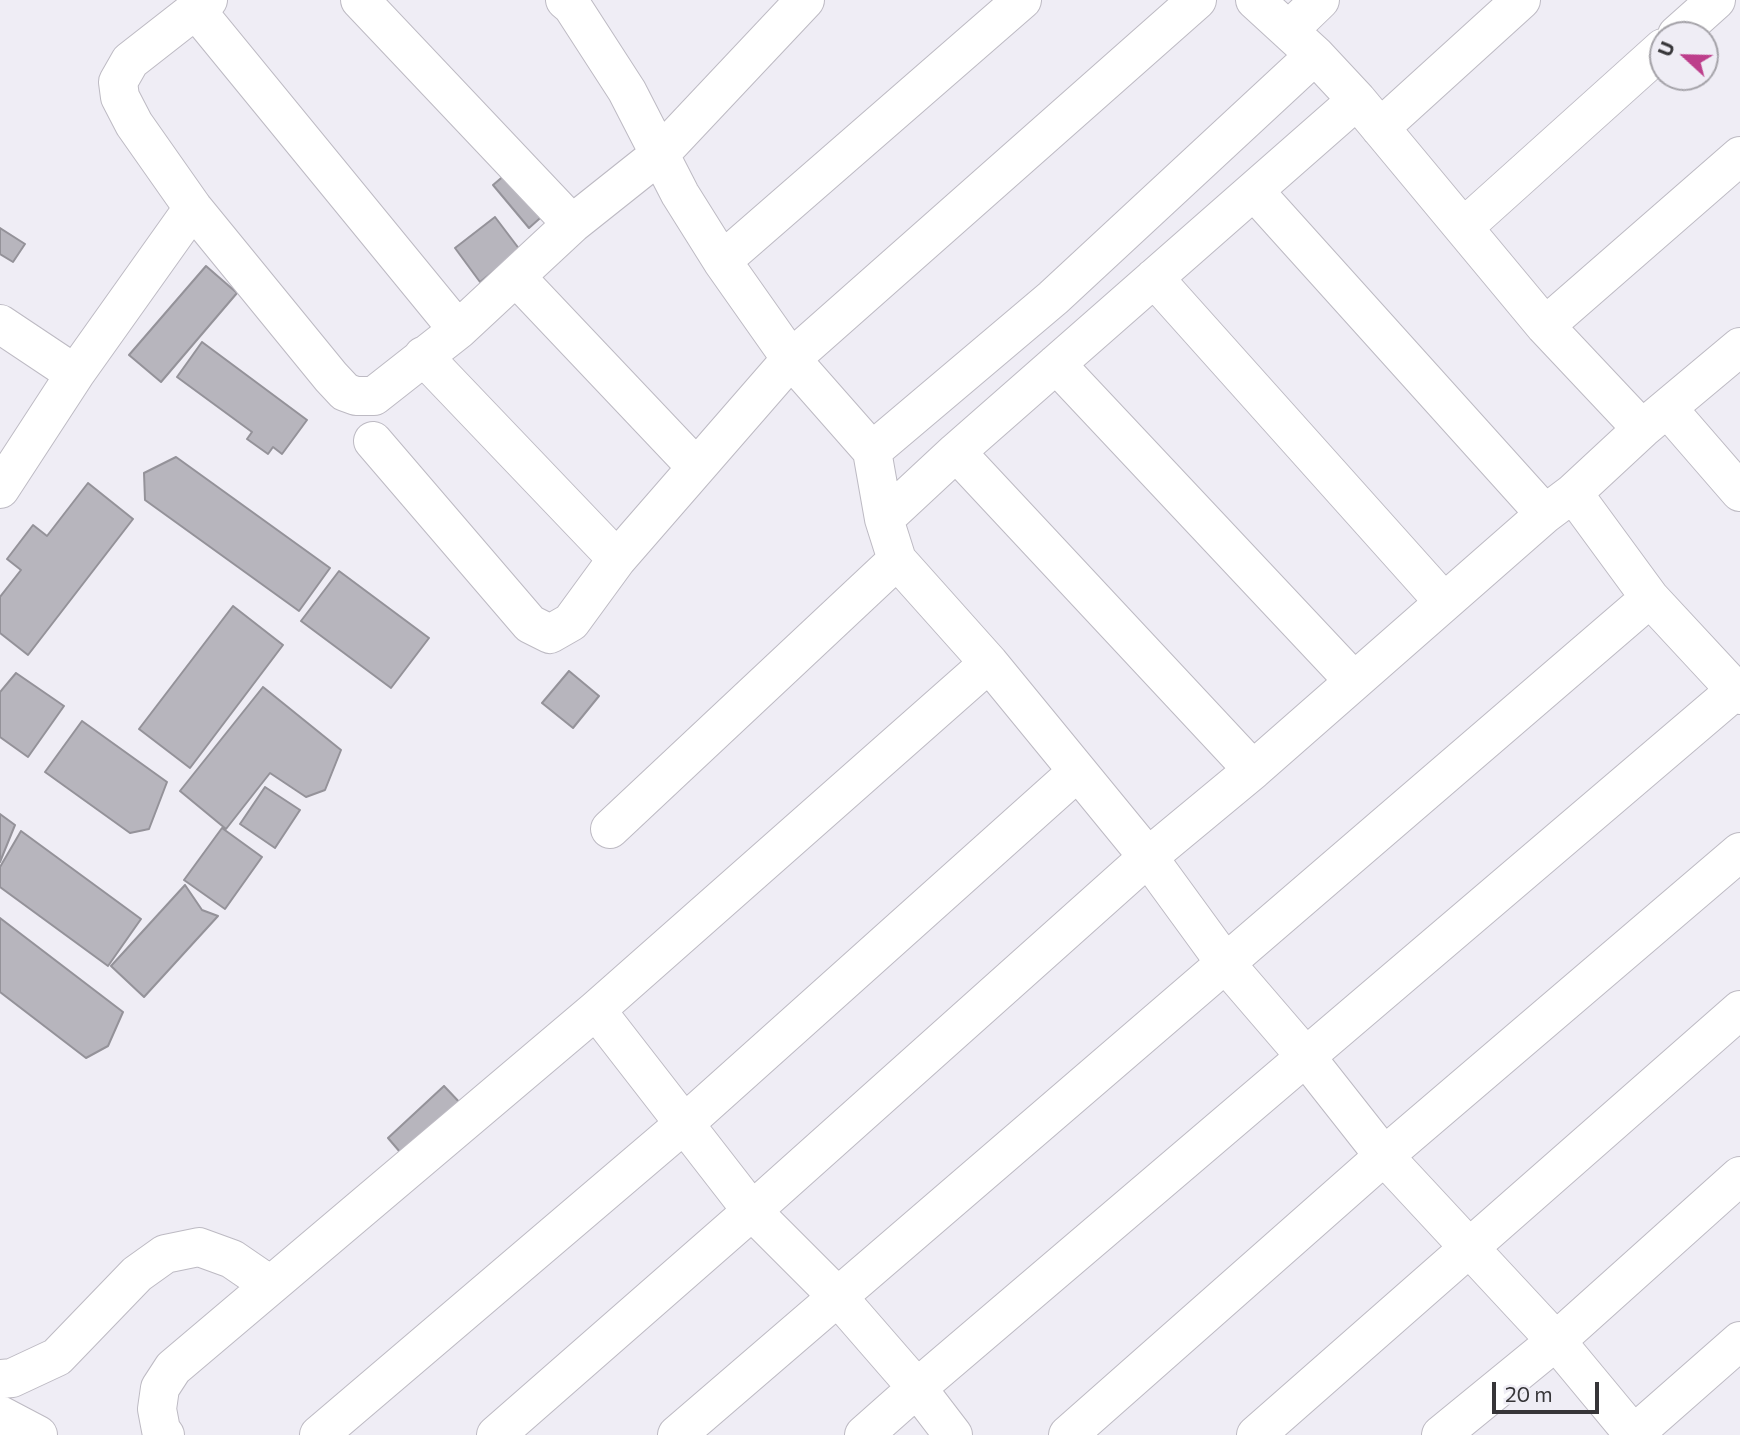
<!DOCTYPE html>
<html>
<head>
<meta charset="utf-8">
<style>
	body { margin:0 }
	#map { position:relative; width:1740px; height:1435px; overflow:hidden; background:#efedf5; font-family:Commissioner,sans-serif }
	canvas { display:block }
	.north { position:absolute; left:1649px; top:21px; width:70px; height:70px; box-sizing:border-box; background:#efedf5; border:2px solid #a5a3a9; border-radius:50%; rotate:292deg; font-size:19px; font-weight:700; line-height:28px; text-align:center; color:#363538 }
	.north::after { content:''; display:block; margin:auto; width:24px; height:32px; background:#bd3e8b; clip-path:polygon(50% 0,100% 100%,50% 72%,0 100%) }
	.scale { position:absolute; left:1492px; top:1382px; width:107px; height:32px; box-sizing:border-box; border:4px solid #363538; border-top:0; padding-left:9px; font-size:21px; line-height:24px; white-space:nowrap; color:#363538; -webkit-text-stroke:5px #efedf5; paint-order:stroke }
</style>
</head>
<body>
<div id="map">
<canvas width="1740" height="1435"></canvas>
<div class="north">U</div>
<div class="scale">20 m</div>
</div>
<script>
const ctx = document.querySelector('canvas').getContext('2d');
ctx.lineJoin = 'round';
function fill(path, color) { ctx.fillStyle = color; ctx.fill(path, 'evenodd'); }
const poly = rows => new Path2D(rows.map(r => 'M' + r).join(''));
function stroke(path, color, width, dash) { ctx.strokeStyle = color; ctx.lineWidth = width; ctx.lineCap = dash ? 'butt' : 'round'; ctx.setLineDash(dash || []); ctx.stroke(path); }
const building = poly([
	[513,168,548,211,529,228,493,185,513,168],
	[495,217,520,250,480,282,455,248,495,217],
	[0,228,25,244,13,262,0,254,0,228],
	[206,266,237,293,161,382,129,355,206,266],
	[202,342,307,420,282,454,273,447,268,454,247,439,252,432,177,377,202,342],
	[176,457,330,568,299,611,145,500,144,473,176,457],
	[88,483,133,519,28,655,0,633,0,597,21,570,7,559,33,525,47,536,88,483],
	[339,571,429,638,391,688,301,621,339,571],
	[233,606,283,645,190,768,139,729,233,606],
	[569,671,599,696,573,728,542,703,569,671],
	[16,673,64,706,28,757,0,737,0,692,16,673],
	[263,687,341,750,325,790,306,797,270,773,226,829,180,791,263,687],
	[82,721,167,782,149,829,130,833,45,772,82,721],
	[265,787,300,810,275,848,240,824,265,787],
	[0,814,15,825,0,862,0,814],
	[222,828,262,857,225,909,184,880,222,828],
	[21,831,141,919,108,966,0,887,0,867,21,831],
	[185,885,202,910,218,916,144,997,111,966,185,885],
	[0,918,123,1012,108,1046,86,1058,0,992,0,918],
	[444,1086,463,1106,406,1159,388,1138,444,1086]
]);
const street = poly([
	[208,0,130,61,118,82,120,97,134,124,193,208,331,377,345,392,356,396,374,396,458,330,572,224,660,154,805,0],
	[360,0,572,224],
	[565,0,572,6,627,91,680,194,722,261,791,359,872,451,884,519,897,560,989,663,1148,857,1226,964,1306,1057,1384,1156,1556,1341,1634,1435],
	[1255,0,1315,55,1357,100,1545,326,1642,429],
	[196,10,458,330],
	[1289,30,1320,0],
	[1677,35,1716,0],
	[1380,128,1521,0],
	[1254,191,1545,514],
	[1464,227,1663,48],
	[722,261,1022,0],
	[516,277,696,467],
	[1154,278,1444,602],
	[0,324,75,374],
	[1545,326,1740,156],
	[423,356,617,559],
	[1056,364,1354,681],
	[1668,409,1740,492],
	[373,441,530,624,550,634,571,622,617,559,791,359,1197,0],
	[872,451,1053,298,1315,55],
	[956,452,1253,770],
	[0,489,75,374,193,208],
	[1573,493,1650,598,1740,695],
	[884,519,956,452,1357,100],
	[610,829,897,560],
	[596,1010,752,1211,837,1296,917,1388,953,1435],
	[0,1379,12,1378,57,1357,137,1274,165,1254,199,1247,232,1259,270,1285],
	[0,1415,38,1435],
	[165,1435,161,1430,157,1409,160,1388,173,1368,596,1010,989,663],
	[319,1435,684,1124,1077,772],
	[496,1435,752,1211,1148,857,1253,770,1545,514,1573,493,1642,429,1740,347],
	[677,1435,1650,598],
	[864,1435,917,1388,1736,690],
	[1068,1435,1384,1156,1740,852],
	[1256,1435,1740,1010],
	[1441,1435,1556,1341,1740,1176],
	[1633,1435,1740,1341]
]);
fill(building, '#b7b5bd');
stroke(building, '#949299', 2);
stroke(street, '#bdbac3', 40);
stroke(street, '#fff', 38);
</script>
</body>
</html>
